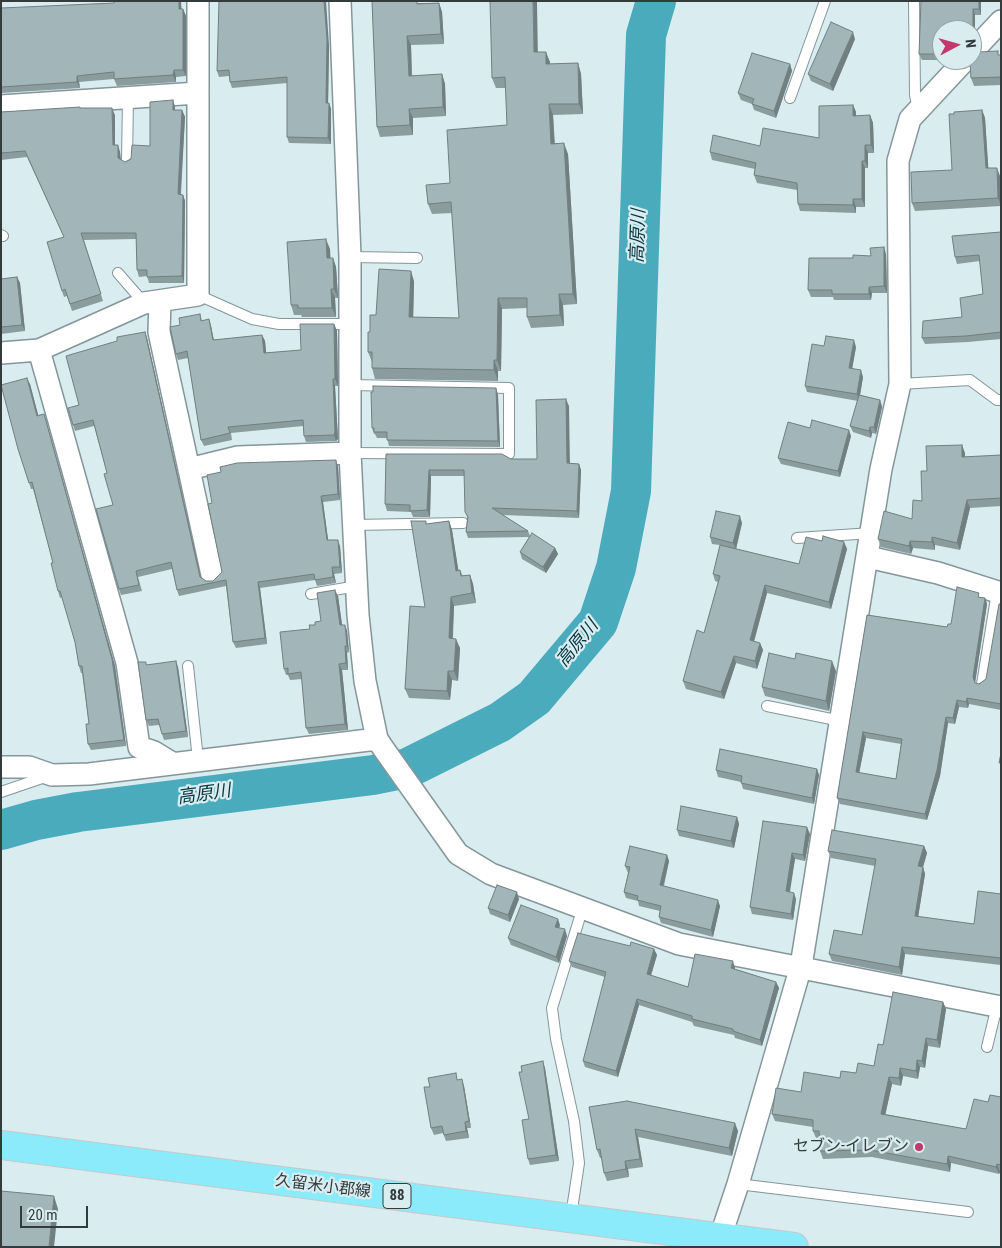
<!DOCTYPE html>
<html>
<head>
<meta charset="utf-8">
<style>
	body { margin:0 }
	#map { position:relative; width:1002px; height:1248px; overflow:hidden; background:#d9ecf0; font-family:"Roboto Condensed",sans-serif }
	canvas { display:block }
	.frame { position:absolute; inset:0; border:2px solid #343b3d; pointer-events:none }
	.north { position:absolute; left:932px; top:20px; width:50px; height:50px; box-sizing:border-box; background:#d9ecf0; border:1px solid #97a5a8; border-radius:50%; rotate:84deg; font-size:14px; font-weight:700; line-height:20px; text-align:center; color:#343b3d }
	.north::after { content:''; display:block; margin:auto; width:18px; height:22px; background:#c3386f; clip-path:polygon(50% 0,100% 100%,50% 72%,0 100%) }
	.scale { position:absolute; left:20px; top:1206px; width:68px; height:22px; box-sizing:border-box; border:2px solid #343b3d; border-top:0; padding-left:6px; font-size:15px; line-height:18px; white-space:nowrap; color:#343b3d; -webkit-text-stroke:4px #d9ecf0; paint-order:stroke }
</style>
</head>
<body>
<div id="map">
<canvas width="1002" height="1248"></canvas>
<div class="frame"></div>
<div class="north">N</div>
<div class="scale">20 m</div>
</div>
<script>
const ctx = document.querySelector('canvas').getContext('2d');
ctx.lineJoin = 'round';
const poly = rows => new Path2D(rows.map(r => 'M' + r).join(''));
function stroke(path, color, width, dash) { ctx.strokeStyle = color; ctx.lineWidth = width; ctx.lineCap = dash ? 'butt' : 'round'; ctx.setLineDash(dash || []); ctx.stroke(path); }
function fill(path, color) { ctx.fillStyle = color; ctx.fill(path, 'evenodd'); }
function write(font, color, halo, rows, align = 'center') {
  ctx.font = font + ' "Roboto Condensed","Noto Sans JP",sans-serif'; ctx.lineWidth = 4.5; ctx.setLineDash([]); ctx.textBaseline = 'middle'; ctx.strokeStyle = halo; ctx.fillStyle = color; for (const [text, x, y, turn = 0] of rows) {
    ctx.save(); ctx.translate(x, y); ctx.rotate((+turn || 0) * Math.PI / 180); ctx.textAlign = isNaN(turn) ? turn : align; if (halo) ctx.strokeText(text, 0, 0); ctx.fillText(text, 0, 0); ctx.restore();
  }
}
const river = poly([
	[1,830,36,820,78,812,373,775,408,768,500,722,534,698,598,622,616,568,631,491,646,35,656,1]
]);
const service = poly([
	[914,1,915,95,918,109],
	[790,98,825,1],
	[127,162,128,98],
	[1,235,3,236],
	[350,257,417,258],
	[118,273,144,303],
	[198,295,252,319,279,324,351,324],
	[900,384,970,380,997,400,1001,400],
	[350,453,509,454,509,388,350,385],
	[354,525,463,523],
	[797,538,872,533],
	[311,594,357,586],
	[188,666,198,760],
	[982,684,997,592],
	[767,706,841,721],
	[1,792,48,776],
	[987,1047,997,1006],
	[738,1184,968,1212],
	[571,1216,579,1163,574,1121,556,1039,552,1008,583,907]
]);
const minor = poly([
	[340,1,350,257,350,453,358,615,365,681,377,739,383,748,458,854,491,874,679,944,1001,1007],
	[972,52,1001,21],
	[1,106,198,93],
	[160,301,159,332,212,575],
	[39,350,127,663,139,747,154,752,172,763],
	[1,353,39,350,144,303,198,295,198,1],
	[189,469,238,457,350,453],
	[868,557,938,573,1001,593],
	[1,767,29,767,52,775,89,774,377,739],
	[720,1238,738,1184,801,966,881,469,900,384,898,161,910,119,965,60]
]);
const primary = poly([
	[1,1145,794,1247]
]);
const wall = poly([
	[372,1,420,3,439,3,442,12,444,44,411,45,412,76,442,74,445,84,446,116,413,118,413,135,380,137,377,127],
	[921,1,981,1,981,15,975,15,975,31,942,30,942,60,948,60,922,60,919,54],
	[1,5,2,8,183,9,186,16,186,76,176,77,176,82,117,86,114,79,79,82,80,88,1,93],
	[855,39,833,91,811,81,808,74],
	[329,45,328,103,329,103,331,109,331,144,289,143,287,137,287,83,232,88,230,82,229,76,219,77,217,71],
	[538,52,550,62,550,64,578,63,581,74,583,114,553,115,555,144,568,154,577,304,563,305,564,326,531,328,527,317,527,308,502,309,501,371,498,371,498,381,375,379,372,368,372,362,368,352,370,332,376,315,414,281,413,317,459,318,452,213,432,214,428,204,450,183,507,125,506,88,496,88,492,78],
	[999,55,1001,55,1001,85,974,86,971,78],
	[790,64,792,71,776,118,754,110,752,104,741,100,738,93],
	[173,100,175,107,175,110,182,110,185,117,181,195,183,195,185,201,184,283,149,283,147,276,139,277,137,270,136,239,84,240,103,301,72,311,67,296,64,297,62,291,64,237,27,157,1,160,1,112,81,108,115,115,115,145,120,152,121,160,125,162,150,146],
	[853,105,856,112,856,116,870,115,873,123,874,153,868,153,868,168,865,168,865,207,856,207,856,213,800,211,798,204,797,190,757,183,754,175,755,169,712,160,710,152,819,138],
	[982,110,985,118,988,168,1000,176,1001,206,915,211,912,203,952,170,954,114],
	[1001,232,1001,339,968,342,925,344,922,338,962,317,983,294,980,261,957,264,955,257],
	[330,249,330,258,333,258,336,267,338,298,335,298,336,317,302,317,301,315,294,315,291,305],
	[886,254,887,293,872,293,871,300,834,300,833,297,811,297,808,290,853,258],
	[17,277,20,283,25,331,1,334,1,279],
	[200,314,202,321,209,319,211,326,214,340,262,335,265,341,266,353,301,350,334,324,337,331,338,386,335,386,338,439,336,441,306,442,304,436,303,426,231,433,232,440,204,446,201,440,188,358,178,360,176,354,180,325],
	[145,332,147,338,201,578,206,581,213,581,338,466,340,500,323,502,328,540,340,546,342,573,334,574,336,583,317,586,315,580,260,588,267,644,236,648,233,642,226,586,179,596,177,590,172,569,138,577,142,591,121,595,119,589,113,505,107,473,94,426,75,431,73,425,79,405,117,341],
	[824,346,856,347,852,369,863,377,860,395,880,400,882,407,876,434,872,433,871,438,853,432,850,426,858,401,807,392,805,386],
	[30,384,38,415,44,414,46,420,115,666,126,746,91,750,88,744,89,724,82,673,81,673,79,666,75,642,62,597,60,598,58,591,53,563,33,489,31,489,18,449],
	[496,388,498,395,500,447,389,446,387,438,377,438,375,434,374,434,372,428],
	[569,406,569,463,579,464,581,470,579,518,503,515,528,531,530,536,555,548,558,554,546,573,522,559,520,552,529,537,468,538,466,532,467,518,465,476,431,476,430,517,413,517,411,512,387,511,385,504,386,454,511,459,537,459],
	[810,428,851,436,840,477,781,464,778,458],
	[965,453,965,457,1001,455,1001,506,970,508,960,550,935,545,935,550,913,548,911,554,881,547,878,539,912,519,922,501,927,471],
	[449,521,452,530,458,570,460,570,463,576,470,575,473,584,476,603,454,606,453,639,460,648,458,681,452,680,450,700,409,698,405,689,425,607,427,524],
	[742,523,736,549,799,564,822,541,844,542,847,549,831,609,767,593,754,642,760,643,763,650,757,669,736,663,724,699,686,689,683,681,704,633,718,582,715,581,713,574,720,545,712,544,710,537],
	[338,596,342,625,345,625,347,631,349,652,347,653,348,670,342,670,348,730,309,734,306,728,302,679,290,680,288,675,286,675,284,669,310,629,321,621],
	[980,597,985,598,987,604,975,683,979,684,986,679,1001,604,1001,710,969,704,968,708,959,707,955,724,948,723,940,776,927,820,840,804,837,798,867,615,947,627,951,624],
	[866,738,901,744,896,779,859,773],
	[147,665,178,667,188,737,164,740,159,725,149,726,146,720],
	[836,671,829,711,765,696,762,687],
	[817,769,819,775,814,804,743,789,741,782,718,777,716,770],
	[737,817,739,824,734,848,679,836,677,830],
	[763,821,810,834,805,861,795,859,789,892,796,899,793,920,752,914,750,907],
	[924,846,927,853,923,867,925,874,918,917,974,924,1001,894,1001,965,905,954,902,975,832,961,829,954,862,935,875,866,831,858,828,851],
	[667,855,669,861,664,886,720,906,713,937,661,923,659,917,660,911,639,906,638,901,626,898,624,892,628,873,625,866],
	[519,899,510,922,490,914,488,908],
	[560,925,559,928,567,936,559,963,511,945,508,938],
	[630,946,654,949,657,955,651,976,688,987,735,968,735,969,776,982,779,988,762,1046,735,1038,734,1035,694,1026,692,1022,639,1005,618,1077,585,1067,583,1061,605,977,572,967,569,961],
	[943,1002,946,1009,940,1048,928,1046,925,1068,920,1067,918,1079,903,1076,901,1086,892,1084,885,1114,966,1129,988,1102,1001,1097,1001,1172,1000,1172,999,1174,951,1163,950,1172,872,1157,823,1159,820,1151,820,1138,816,1138,813,1131,813,1127,775,1121,772,1114,801,1092,874,1066,883,1045],
	[545,1068,559,1161,530,1165,528,1159,529,1119],
	[458,1080,464,1086,471,1128,467,1128,469,1138,446,1141,443,1133,434,1135,431,1128],
	[589,1107,738,1131,732,1156,638,1137,643,1167,628,1169,629,1177,607,1181,604,1173,602,1158,600,1158,597,1150]
]);
const shadedWall = poly([
	[179,1,181,1,182,16,179,9],
	[324,1,326,1,329,45,328,109,326,103],
	[533,1,537,1,538,63,534,52],
	[979,1,981,1,981,15,979,9],
	[439,3,442,12,444,44,441,34],
	[183,9,186,16,186,76,183,70],
	[973,9,975,15,975,31,972,34,972,30,968,30],
	[853,32,855,39,833,91,830,84],
	[407,36,411,45,412,85,409,76],
	[546,52,550,62,550,74,546,64],
	[578,63,581,74,583,114,579,104],
	[790,64,792,71,776,118,774,111],
	[174,70,176,77,176,82,173,75],
	[442,74,445,84,446,116,443,107],
	[77,76,79,82,80,88,77,82],
	[173,100,175,107,175,116,173,110],
	[329,103,331,109,331,144,328,138],
	[549,104,553,115,555,155,551,144],
	[853,105,856,112,856,123,853,116],
	[112,108,115,115,115,151,113,145],
	[409,109,413,118,413,135,410,125],
	[182,110,185,117,180,201,178,194],
	[982,110,985,118,989,177,986,168],
	[870,115,873,123,874,153,871,145],
	[564,143,568,154,577,304,573,294],
	[118,145,120,152,121,165,118,158],
	[865,145,868,153,868,168,865,161],
	[862,161,865,168,865,207,862,199],
	[997,168,1000,176,1001,205,998,198],
	[183,195,185,201,184,283,182,276],
	[853,199,856,207,856,213,853,205],
	[326,239,330,249,331,267,327,258],
	[884,247,886,254,887,293,884,286],
	[333,258,336,267,338,298,334,289],
	[411,271,414,281,413,327,409,317],
	[17,277,20,283,25,331,22,325],
	[869,287,872,293,871,300,869,294],
	[331,289,335,298,336,317,332,308],
	[559,294,563,305,564,326,560,315],
	[498,298,502,309,501,371,497,360],
	[209,319,211,326,215,347,213,340],
	[334,324,337,331,338,386,335,379],
	[145,332,147,338,202,583,200,577],
	[262,335,265,341,267,360,264,353],
	[854,340,856,347,851,375,849,368],
	[494,360,498,371,498,381,494,370],
	[861,370,863,377,859,401,857,394],
	[27,378,30,384,40,422,37,416],
	[333,379,335,386,338,439,336,441,334,435],
	[496,388,498,395,500,447,498,441],
	[566,399,569,406,570,469,567,463],
	[880,400,882,407,876,434,874,427],
	[44,414,115,666,126,746,124,740],
	[870,427,872,433,871,438,869,431],
	[849,430,851,436,840,477,838,471],
	[962,445,965,453,965,465,962,457],
	[336,460,338,466,340,500,338,494],
	[579,464,581,470,579,518,577,511],
	[429,470,431,476,430,517,427,510],
	[321,496,323,502,329,546,327,540],
	[967,500,970,508,960,550,957,543],
	[740,516,742,523,736,549,733,543],
	[449,521,452,530,460,580,456,571],
	[932,537,935,545,935,550,932,542],
	[338,540,340,546,342,573,340,567],
	[910,541,913,548,911,554,909,546],
	[844,542,847,549,831,609,829,602],
	[555,548,558,554,546,573,543,567],
	[332,567,334,574,336,583,333,577],
	[470,575,473,584,476,603,472,593],
	[258,582,260,588,267,644,265,638],
	[765,585,767,593,752,648,750,640],
	[335,590,338,596,343,631,340,625],
	[451,597,454,606,452,648,449,638],
	[985,598,987,604,975,683,973,677],
	[345,625,347,631,349,652,347,646],
	[456,639,460,648,458,681,454,671],
	[760,643,763,650,757,669,755,661],
	[345,646,347,653,348,670,346,663],
	[734,656,736,663,724,699,721,692],
	[176,661,178,667,188,737,186,731],
	[832,661,836,671,829,711,826,701],
	[339,664,342,670,348,730,345,724],
	[448,671,452,680,450,700,447,691],
	[967,698,969,704,968,708,966,702],
	[957,700,959,707,955,724,953,718],
	[946,717,948,723,940,776,927,820,925,814],
	[863,732,866,738,858,779,856,772],
	[817,769,819,775,814,804,812,798],
	[737,817,739,824,734,848,731,841],
	[807,827,810,834,805,861,803,855],
	[924,846,927,853,921,874,918,866],
	[792,853,795,859,789,898,786,891],
	[667,855,669,861,662,891,660,885],
	[923,867,925,874,917,924,915,916],
	[517,892,519,899,510,922,508,915],
	[794,893,796,899,793,920,791,914],
	[718,900,720,906,713,937,711,930],
	[558,919,560,925,557,933,555,927],
	[565,929,567,936,559,963,556,957],
	[902,947,905,954,902,975,899,967],
	[654,949,657,955,649,981,647,974],
	[733,961,735,968,733,975,731,968],
	[776,982,779,988,762,1046,760,1040],
	[637,999,639,1005,618,1077,616,1071],
	[943,1002,946,1009,940,1048,937,1040],
	[926,1038,928,1046,925,1068,922,1061],
	[917,1060,920,1067,918,1079,916,1071],
	[543,1061,545,1068,559,1161,556,1155],
	[900,1068,903,1076,901,1086,899,1078],
	[889,1077,892,1084,884,1121,881,1114],
	[462,1079,464,1086,471,1128,469,1121],
	[465,1122,467,1128,469,1138,466,1131],
	[735,1123,738,1131,732,1156,729,1148],
	[635,1129,638,1137,643,1167,640,1159],
	[948,1156,951,1163,950,1172,947,1164],
	[625,1161,628,1169,629,1177,626,1169],
	[997,1164,1000,1172,999,1174,996,1167],
	[54,1196,58,1209,54,1247,49,1247]
]);
const building = poly([
	[114,1,179,1,179,9,183,9,183,70,174,70,173,75,114,79,114,72,77,76,77,82,1,87,1,8,114,3,114,1],
	[219,1,324,1,327,39,326,103,329,103,328,138,287,137,287,77,230,82,229,70,217,71,219,1],
	[372,1,417,1,417,4,439,3,441,34,407,36,409,76,442,74,443,107,409,109,410,125,377,127,372,1],
	[490,1,533,1,534,52,546,52,546,64,578,63,579,104,549,104,551,144,564,143,573,294,559,294,560,315,527,317,527,298,498,298,497,360,494,360,494,370,372,368,372,352,368,352,368,332,370,332,370,315,376,315,379,269,411,271,409,317,459,318,451,202,428,204,426,185,450,183,447,130,507,125,505,77,492,78,490,1],
	[921,1,979,1,979,9,973,9,973,25,968,30,942,30,942,54,919,54,921,1],
	[831,22,853,32,830,84,808,74,831,22],
	[998,51,998,55,1001,55,1001,77,971,78,970,62,974,55,979,52,998,51],
	[752,53,790,64,774,111,752,104,754,99,738,93,752,53],
	[173,100,173,110,182,110,178,194,183,195,182,276,147,277,147,270,137,270,136,233,81,233,101,294,70,304,65,289,62,291,47,242,64,237,25,151,1,153,1,112,80,107,80,108,112,108,113,145,118,145,118,158,125,162,131,159,132,145,150,146,150,102,173,100],
	[853,105,853,116,870,115,871,145,865,145,865,161,862,161,862,199,853,199,853,205,798,204,797,183,754,175,756,163,710,152,713,135,760,146,763,128,819,138,819,106,853,105],
	[982,110,986,168,997,168,998,198,912,203,911,172,952,170,949,114,954,114,954,112,982,110],
	[1001,232,1001,332,966,336,922,338,923,321,962,317,960,298,983,294,979,255,955,257,952,236,1001,232],
	[326,239,327,258,333,258,334,289,331,289,332,308,298,308,298,305,291,305,287,242,326,239],
	[884,247,884,286,869,287,869,294,832,294,832,290,808,290,809,258,853,258,853,255,871,256,870,248,884,247],
	[17,277,22,325,1,327,1,279,17,277],
	[200,314,201,321,209,319,213,340,262,335,264,353,301,350,300,324,334,324,335,379,333,379,335,432,334,435,304,436,303,420,228,427,230,433,201,440,187,351,176,354,170,327,180,325,179,318,200,314],
	[145,332,200,577,206,581,213,581,222,572,208,504,212,503,207,475,221,472,220,467,237,463,336,460,338,494,321,496,327,540,338,540,340,567,332,567,333,577,315,580,314,574,258,582,265,638,233,642,226,580,177,590,171,562,136,571,139,585,119,589,96,509,113,505,104,474,107,473,93,420,73,425,68,408,79,405,66,356,117,341,117,337,145,332],
	[826,336,854,340,849,368,861,370,857,394,805,386,812,344,824,346,826,336],
	[27,378,37,416,44,414,112,659,124,740,88,744,86,724,89,724,82,666,79,666,75,642,60,591,58,591,51,563,53,563,32,482,29,483,18,449,1,385,27,378],
	[373,386,496,388,498,441,387,440,387,432,374,432,374,428,372,428,371,392,373,392,373,386],
	[859,395,880,400,874,427,870,427,869,431,850,426,859,395],
	[566,399,567,463,579,464,577,511,492,508,528,531,466,532,468,517,465,512,464,470,429,470,427,510,410,511,410,505,385,504,386,454,502,454,511,459,537,459,536,400,566,399],
	[812,420,849,430,838,471,778,458,788,422,810,428,812,420],
	[962,445,962,457,1001,455,1001,498,967,500,957,543,932,537,932,542,910,541,909,546,878,539,884,511,912,519,913,500,922,501,921,471,927,471,926,446,962,445],
	[716,511,740,516,733,543,710,537,716,511],
	[411,521,426,521,426,524,449,521,456,571,460,570,461,576,470,575,472,593,451,597,449,638,456,639,454,671,448,671,447,691,405,689,410,606,425,607,411,521],
	[532,533,555,548,543,567,520,552,532,533],
	[823,536,844,542,829,602,765,585,750,640,760,643,755,661,734,656,721,692,683,681,697,630,704,633,720,576,713,574,720,545,799,564,806,537,822,541,823,536],
	[957,587,979,593,978,597,985,598,973,677,975,683,979,684,986,679,999,604,1001,604,1001,704,967,698,966,702,957,700,953,718,946,717,937,770,925,814,837,798,867,615,947,627,948,624,951,624,957,587],
	[863,732,902,739,896,779,856,772,863,732],
	[335,590,340,625,345,625,347,646,345,646,346,663,339,664,345,724,306,728,301,672,288,674,288,668,284,669,280,632,310,629,309,625,315,625,315,622,321,621,317,593,335,590],
	[769,653,795,659,796,653,832,661,826,701,762,687,769,653],
	[176,661,186,731,162,734,158,719,146,720,138,662,146,662,146,665,176,661],
	[720,749,817,769,812,798,741,783,742,776,716,770,720,749],
	[1001,753,1001,763,999,763,1001,753],
	[681,806,737,817,731,841,677,830,681,806],
	[763,821,807,827,803,855,792,853,786,891,794,893,791,914,750,907,763,821],
	[832,830,924,846,918,866,923,867,915,916,974,924,978,891,1001,894,1001,958,902,947,899,967,829,954,834,930,862,935,876,859,828,851,832,830],
	[630,846,667,855,660,885,718,900,711,930,659,917,661,906,637,900,638,896,624,892,630,867,625,866,630,846],
	[497,885,517,892,508,915,488,908,497,885],
	[521,905,558,919,555,927,565,929,556,957,508,938,521,905],
	[578,933,630,946,631,942,654,949,647,974,688,987,695,954,733,961,731,968,776,982,760,1040,733,1031,733,1029,692,1019,692,1016,637,999,616,1071,583,1061,606,972,569,961,578,933],
	[893,992,943,1002,937,1040,926,1038,922,1061,917,1060,916,1071,900,1068,899,1078,889,1077,881,1114,966,1129,974,1099,988,1102,990,1095,1001,1097,1001,1165,997,1164,996,1167,948,1156,947,1164,870,1150,820,1151,819,1131,813,1131,813,1120,772,1114,776,1088,801,1092,804,1072,840,1078,841,1071,856,1073,858,1063,874,1066,878,1044,883,1045,893,992],
	[543,1061,556,1155,528,1159,522,1120,529,1119,519,1072,522,1072,521,1066,543,1061],
	[456,1073,457,1080,462,1079,469,1121,465,1122,466,1131,444,1135,442,1126,431,1128,424,1087,430,1087,428,1078,456,1073],
	[627,1101,735,1123,729,1148,635,1129,640,1159,625,1161,626,1169,604,1173,600,1149,597,1150,589,1107,627,1101],
	[1,1191,54,1196,49,1247,1,1247,1,1191]
]);
const markers = [
	[919,1147,5,"#c3386f"]
];
const shields = [
	[397,1196,28]
];
const shieldNames = [
	["88",397,1196]
];
const poiNames = [
	["セブン-イレブン",909,1147]
];
const streetNames = [
	["久留米小郡線",323,1187,7]
];
const waterNames = [
	["高原川",639,236,-88],
	["高原川",578,644,-51],
	["高原川",204,795,-8]
];
stroke(river, '#49abbc', 40);
stroke(service, '#849699', 12);
stroke(minor, '#849699', 24);
stroke(primary, '#c6c8c9', 30);
stroke(service, '#fff', 10);
stroke(minor, '#fff', 21);
stroke(primary, '#8cebfa', 28);
fill(wall, '#8b9c9e');
fill(shadedWall, '#717f81');
fill(building, '#a2b5b8');
stroke(building, '#717f81', 1);
for (const [x, y, r, color] of markers) { const dot = new Path2D(); dot.arc(x, y, r, 0, 2 * Math.PI); ctx.fillStyle = color; ctx.fill(dot); stroke(dot, '#d9ecf0', 2); }
for (const [x, y, w] of shields) { const box = new Path2D(); box.roundRect(x - w / 2, y - 12.5, w, 25, 4); ctx.fillStyle = '#d9ecf0'; ctx.fill(box); stroke(box, '#343b3d', 1); }
write('bold 15px', '#343b3d', null, shieldNames);
write('16px', '#343b3d', '#d9ecf0', poiNames, 'right');
write('16px', '#343b3d', '#d9ecf0', streetNames);
write('italic 18px', '#05353d', '#d9ecf0', waterNames);
</script>
</body>
</html>
